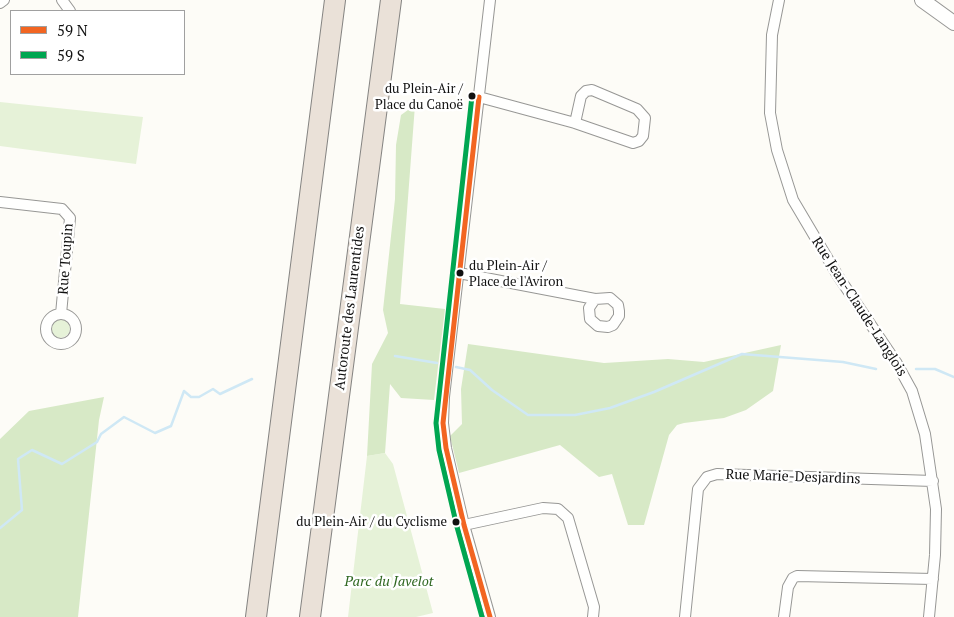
<!DOCTYPE html>
<html>
<head>
<meta charset="utf-8">
<style>
	body { margin:0 }
	#map { position:relative; width:954px; height:617px; overflow:hidden; background:#fdfcf7; font-family:"PT Serif",serif }
	canvas { display:block }
	.legend { position:absolute; left:10px; top:10px; width:175px; height:65px; box-sizing:border-box; background:#fff; border:1px solid #a0a0a0; margin:0; padding:6px 9px; list-style:none; font-size:15px; color:#111 }
	.legend li { display:flex; align-items:center; gap:10px; height:25px }
	.legend b { width:25px; border:1px solid #a0a0a0 }
</style>
</head>
<body>
<div id="map">
<canvas width="954" height="617"></canvas>
<ul class="legend">
<li><b style="height:6px;background:#f26522"></b>59 N</li>
<li><b style="height:6px;background:#00a651"></b>59 S</li>
</ul>
</div>
<script>
const ctx = document.querySelector('canvas').getContext('2d');
ctx.lineJoin = 'round';
function fill(path, color) { ctx.fillStyle = color; ctx.fill(path, 'evenodd'); }
const poly = rows => new Path2D(rows.map(r => 'M' + r).join(''));
function stroke(path, color, width, dash) { ctx.strokeStyle = color; ctx.lineWidth = width; ctx.lineCap = dash ? 'butt' : 'round'; ctx.setLineDash(dash || []); ctx.stroke(path); }
function write(font, color, halo, rows, align = 'center') {
  ctx.font = font + ' "PT Serif",serif'; ctx.lineWidth = 5; ctx.setLineDash([]); ctx.textBaseline = 'middle'; ctx.strokeStyle = halo; ctx.fillStyle = color; for (const [text, x, y, turn = 0] of rows) {
    ctx.save(); ctx.translate(x, y); ctx.rotate((+turn || 0) * Math.PI / 180); ctx.textAlign = isNaN(turn) ? turn : align; if (halo) ctx.strokeText(text, 0, 0); ctx.fillText(text, 0, 0); ctx.restore();
  }
}
const green = poly([
	[0,102,143,117,136,164,0,146],
	'50 328a10 10 0 1 1 20 0a10 10 0 1 1-20 0Z',
	[385,453,393,464,433,613,416,617,348,617,367,456]
]);
const forest = poly([
	[415,105,400,304,445,309,434,400,401,398,390,384,385,453,367,456,372,364,388,333,383,310,395,199,396,145,401,115],
	[468,344,604,363,668,359,704,362,781,345,773,391,746,410,724,418,684,423,677,425,669,435,644,525,628,525,612,474,599,477,560,445,459,473,450,436,462,424,461,389],
	[104,397,99,420,78,617,0,617,0,439,29,411]
]);
const stream = poly([
	[395,356,437,363],
	[456,367,470,370,492,390,528,415,575,415,610,408,654,392,742,354,843,362,876,369],
	[916,369,935,369,954,377],
	[0,528,22,510,18,459,32,450,62,464,97,442,101,434,124,417,155,433,171,426,184,391,191,397,199,397,213,389,220,394,252,379]
]);
const minor = poly([
	[62,0,70,11],
	[779,0,772,35,770,113,777,150,793,200,838,276,896,362,912,391,925,434,936,509,935,555,929,617],
	[0,3,4,0],
	[479,97,575,123,633,143,639,141,643,136,645,118,637,109,592,90,586,91,581,96,575,123],
	[0,202,62,209,70,218,61,314],
	[459,273,595,299,610,298,618,305,619,311,619,316,613,325,608,327,598,326,590,319,589,308,595,299],
	'46 329a15 15 0 1 1 30 0a15 15 0 1 1-30 0Z',
	[464,525,543,508,558,509,568,518,594,607,593,617],
	[490,617,464,525,446,448,443,423,444,397,490,0],
	[685,617,698,489,707,477,717,474,933,481],
	[784,617,788,587,793,578,797,576,933,579]
]);
const tertiary = poly([
	[922,0,954,23]
]);
const motorway = poly([
	[256,617,335,0],
	[310,617,391,0]
]);
const bus1 = poly([
	[479,97,443,423,446,448,464,525,490,617]
]);
const bus2 = poly([
	[472,96,436,423,439,450,457,527,482,617]
]);
const markers = [
	[472,96,4.5,"#111"],
	[460,273,4.5,"#111"],
	[456,522,4.5,"#111"]
];
const busNames = [
	["du Plein-Air /",463,89],
	["Place du Canoë",463,105],
	["du Plein-Air /",469,266,"left"],
	["Place de l'Aviron",469,282,"left"],
	["du Plein-Air / du Cyclisme",447,522]
];
const streetNames = [
	["Rue Toupin",66,259,-86],
	["Rue Jean-Claude-Langlois",859,307,57],
	["Autoroute des Laurentides",350,308,-83],
	["Rue Marie-Desjardins",793,477,2]
];
const parkNames = [
	["Parc du Javelot",389,582]
];
fill(green, '#e6f2d8');
fill(forest, '#d7e9c6');
stroke(stream, '#cfe8f5', 2.5);
stroke(minor, '#979795', 12);
stroke(tertiary, '#979795', 16);
stroke(motorway, '#858482', 22);
stroke(minor, '#fffffe', 10);
stroke(tertiary, '#fffffe', 14);
stroke(motorway, '#eae1d8', 20);
stroke(bus1, '#f26522', 5);
stroke(bus2, '#00a651', 5);
for (const [x, y, r, color] of markers) { const dot = new Path2D(); dot.arc(x, y, r, 0, 2 * Math.PI); ctx.fillStyle = color; ctx.fill(dot); stroke(dot, '#fff', 2); }
write('13px', '#111', '#fff', busNames, 'right');
write('14px', '#111', '#fff', streetNames);
write('italic 14px', '#306822', '#fff', parkNames);
</script>
</body>
</html>
